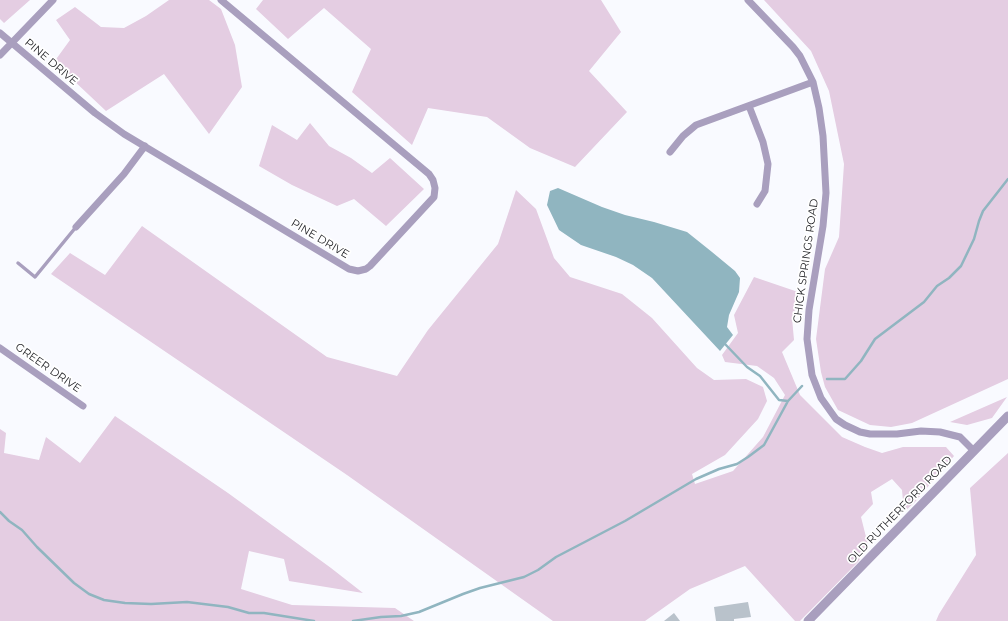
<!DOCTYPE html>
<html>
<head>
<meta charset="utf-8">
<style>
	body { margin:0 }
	canvas { display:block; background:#f9faff }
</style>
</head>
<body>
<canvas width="1008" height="621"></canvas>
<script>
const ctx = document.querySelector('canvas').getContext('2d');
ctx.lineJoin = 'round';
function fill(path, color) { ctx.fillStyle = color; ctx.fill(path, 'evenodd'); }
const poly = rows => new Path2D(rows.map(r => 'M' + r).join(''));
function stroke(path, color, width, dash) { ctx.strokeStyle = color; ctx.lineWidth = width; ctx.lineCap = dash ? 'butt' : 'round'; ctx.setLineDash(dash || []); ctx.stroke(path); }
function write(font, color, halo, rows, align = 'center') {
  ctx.font = font + ' Montserrat,sans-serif'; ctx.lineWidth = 3.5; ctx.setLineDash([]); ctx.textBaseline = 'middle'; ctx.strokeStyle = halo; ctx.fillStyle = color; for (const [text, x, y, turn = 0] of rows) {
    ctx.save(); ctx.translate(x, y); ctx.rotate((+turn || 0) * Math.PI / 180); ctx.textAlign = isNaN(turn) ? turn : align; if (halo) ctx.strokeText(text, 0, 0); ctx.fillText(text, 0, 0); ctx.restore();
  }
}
const green = poly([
	[0,0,30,0,4,23,0,19],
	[169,0,209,0,221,9,235,45,242,87,209,134,164,74,106,111,54,62,70,40,56,20,75,7,101,27,124,28,146,16],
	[263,0,601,0,621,32,589,71,627,112,575,167,530,148,487,117,428,108,412,145,352,92,371,49,324,8,288,39,256,9],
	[764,0,1008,0,1008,379,912,423,891,427,870,425,838,410,825,387,821,372,816,339,825,269,839,237,844,164,829,91,811,51],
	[310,123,329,146,351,158,372,173,390,158,424,189,386,226,354,199,337,206,292,185,259,166,272,125,297,140],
	[516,190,536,209,554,258,570,277,622,294,652,318,697,368,714,380,746,379,763,387,767,401,758,419,725,455,692,474,695,484,733,471,763,437,785,395,774,378,757,366,725,362,722,355,738,333,734,315,754,277,801,293,792,318,794,340,782,352,800,395,842,437,865,447,882,453,903,447,946,447,954,456,915,502,904,512,902,490,892,479,871,492,873,504,861,517,868,545,858,562,800,621,795,621,745,566,690,589,645,621,553,621,347,475,51,274,70,253,105,275,142,226,327,357,397,376,428,330,498,244],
	[1007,397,992,418,967,425,950,422],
	[115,416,228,493,331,568,363,593,289,581,284,559,249,551,241,589,292,605,395,608,414,621,0,621,0,429,6,433,4,453,39,460,46,437,80,463],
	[1008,453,1008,621,936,621,939,614,976,555,970,488]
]);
const water = poly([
	[558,188,602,207,625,215,654,222,687,232,712,252,735,271,740,278,739,292,729,315,727,327,733,335,720,351,652,278,633,265,616,257,581,245,559,230,547,205,550,191]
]);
const stream = poly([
	[725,344,747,367,760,376,779,400,788,401],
	[827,379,845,379,861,361,875,339,924,302,937,286,949,278,961,266,974,239,979,221,983,211,1008,179],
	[0,512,9,521,22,530,37,547,74,583,89,594,104,600,125,603,151,604,187,602,228,607,249,613,264,613,314,621],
	[353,621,381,617,401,616,419,612,463,594,480,588,524,577,538,570,556,557,625,521,696,479,719,469,737,464,748,457,764,445,788,401,802,386]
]);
const building = poly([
	[748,602,751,617,734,619,734,621,716,621,714,607],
	[674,613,680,621,664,621]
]);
const service = poly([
	[18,263,35,277,76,227]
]);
const minor = poly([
	[748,0,793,47,800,56,813,82,819,108,823,136,826,193,823,226,809,310,807,339,812,375,821,398,836,419,845,425,860,432,870,434,897,434,921,431,940,432,960,437,974,451],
	[0,33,95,113,124,134,349,269,358,271,366,269,370,266,434,197,435,188,433,180,429,174,221,0],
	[0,55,53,0],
	[749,106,763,142,768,164,765,191,757,204],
	[670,152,683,136,696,125,813,82],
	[76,227,124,174,145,146],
	[0,348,83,406]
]);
const tertiary = poly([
	[808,621,1008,416]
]);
const streetNames = [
	["PINE DRIVE",51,62,40],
	["PINE DRIVE",320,239,31],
	["CHICK SPRINGS ROAD",806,261,-82],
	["GREER DRIVE",48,368,35],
	["OLD RUTHERFORD ROAD",900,510,-46]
];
fill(green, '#e4cde2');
fill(water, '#90b5c0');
stroke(stream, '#90b5c0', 2.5);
fill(building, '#b9c2cb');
stroke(service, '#a99fbe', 3.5);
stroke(minor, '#a99fbe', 7);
stroke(tertiary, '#a99fbe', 9);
write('11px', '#232428', '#fff', streetNames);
</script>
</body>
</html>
